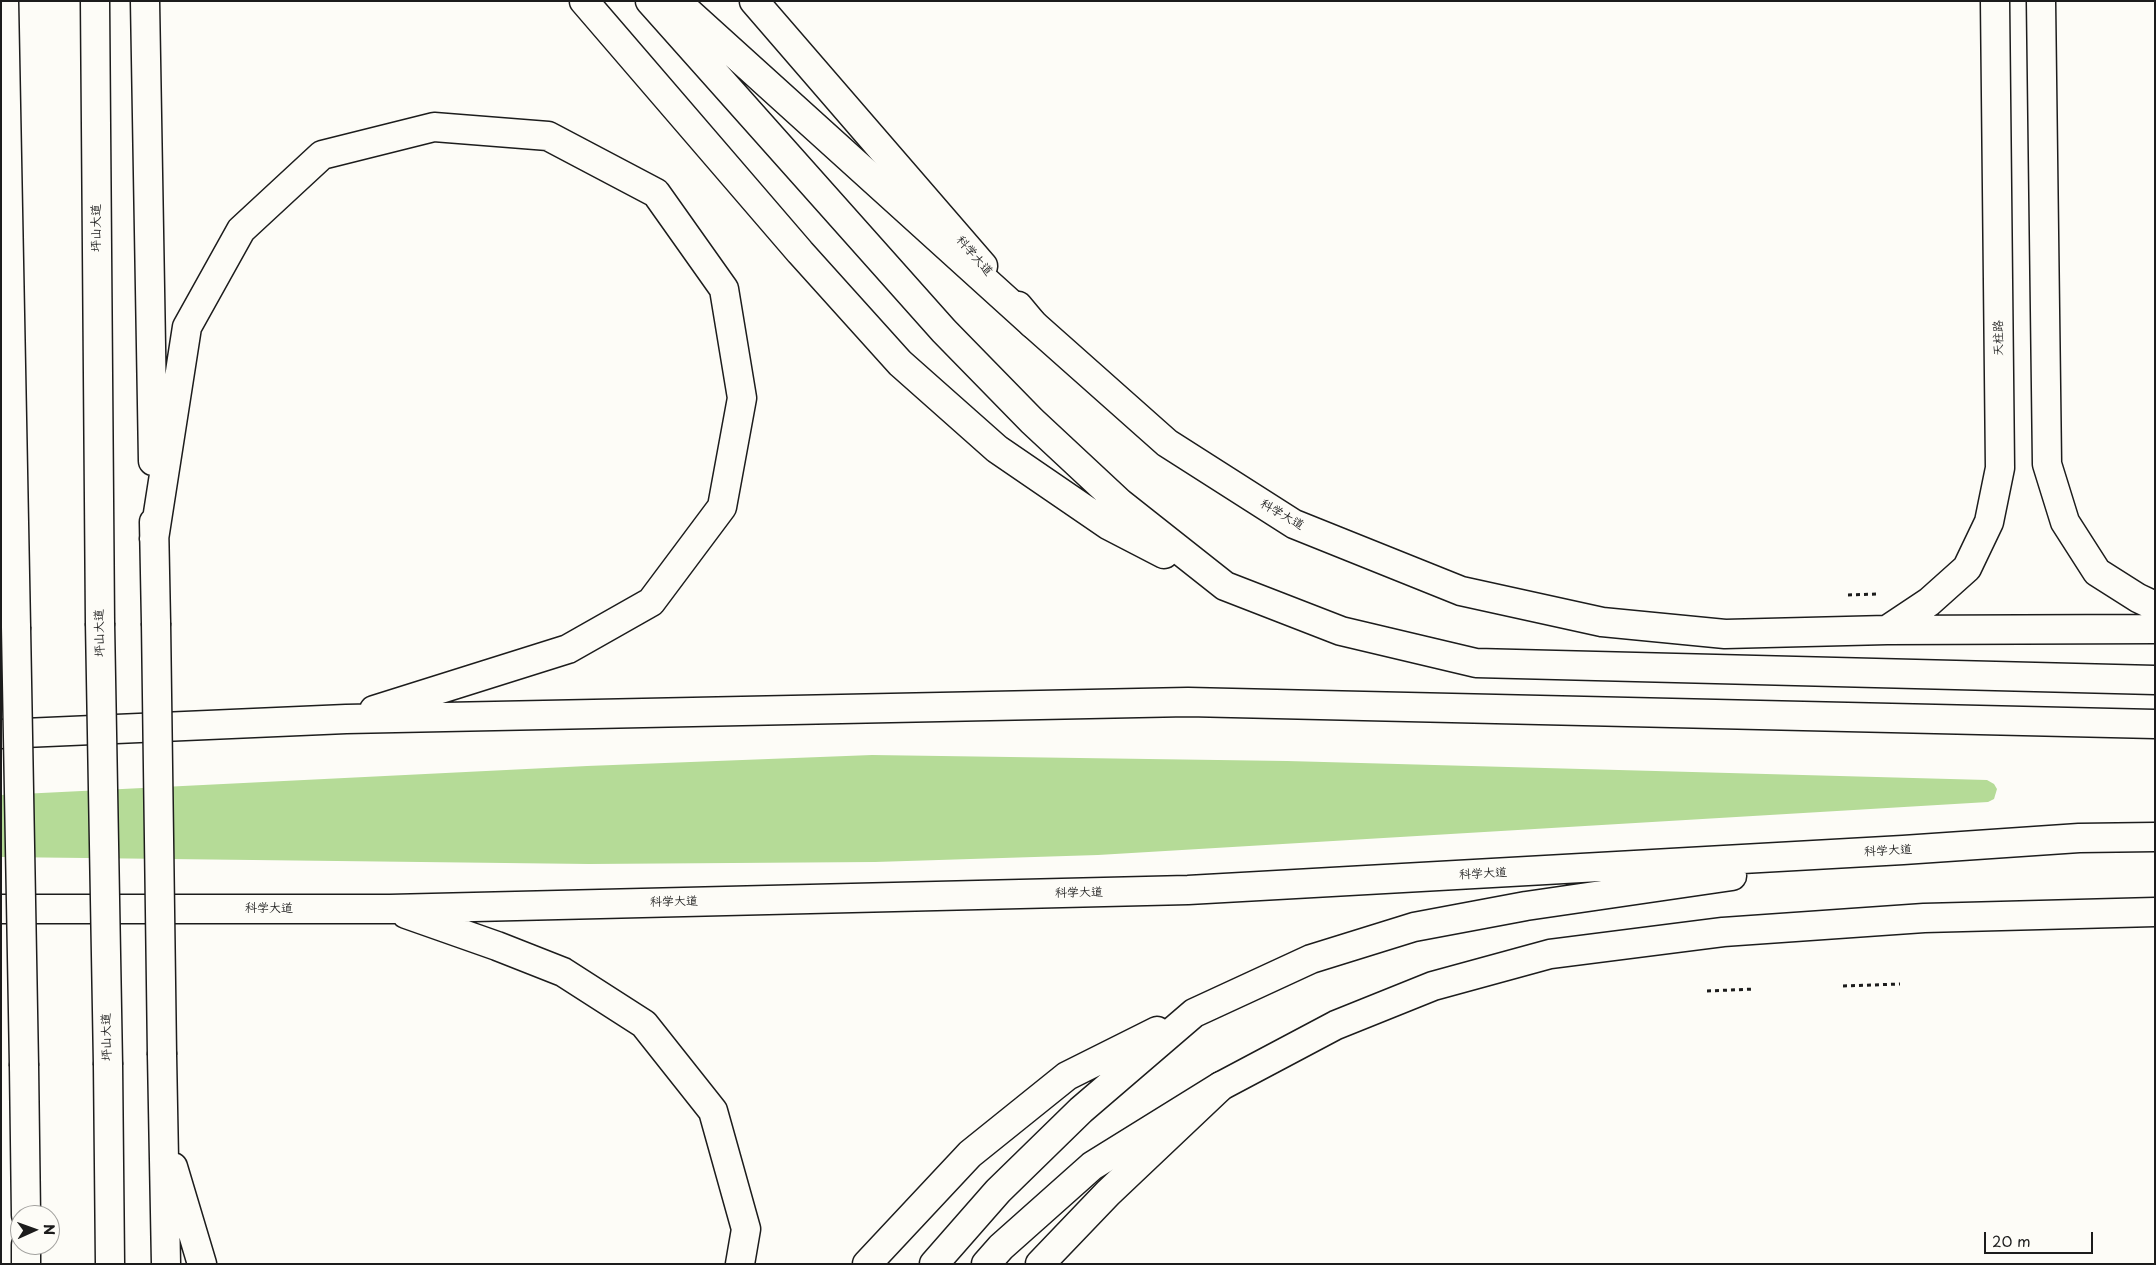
<!DOCTYPE html>
<html>
<head>
<meta charset="utf-8">
<style>
	body { margin:0 }
	#map { position:relative; width:2156px; height:1265px; overflow:hidden; background:#fdfcf7; font-family:"Playpen Sans",sans-serif }
	canvas { display:block }
	.frame { position:absolute; inset:0; border:2px solid #1c1c1c; pointer-events:none }
	.north { position:absolute; left:10px; top:1205px; width:50px; height:50px; box-sizing:border-box; background:#fdfcf7; border:1px solid #a3a29f; border-radius:50%; rotate:88deg; font-size:14px; font-weight:700; line-height:20px; text-align:center; color:#1c1c1c }
	.north::after { content:''; display:block; margin:auto; width:18px; height:22px; background:#1c1c1c; clip-path:polygon(50% 0,100% 100%,50% 72%,0 100%) }
	.scale { position:absolute; left:1984px; top:1232px; width:109px; height:22px; box-sizing:border-box; border:2px solid #1c1c1c; border-top:0; padding-left:6px; font-size:15px; line-height:18px; white-space:nowrap; color:#1c1c1c; -webkit-text-stroke:4px #fdfcf7; paint-order:stroke }
</style>
</head>
<body>
<div id="map">
<canvas width="2156" height="1265"></canvas>
<div class="frame"></div>
<div class="north">N</div>
<div class="scale">20 m</div>
</div>
<script>
const ctx = document.querySelector('canvas').getContext('2d');
ctx.lineJoin = 'round';
function fill(path, color) { ctx.fillStyle = color; ctx.fill(path, 'evenodd'); }
const poly = rows => new Path2D(rows.map(r => 'M' + r).join(''));
function stroke(path, color, width, dash) { ctx.strokeStyle = color; ctx.lineWidth = width; ctx.lineCap = dash ? 'butt' : 'round'; ctx.setLineDash(dash || []); ctx.stroke(path); }
function write(font, color, halo, rows, align = 'center') {
  ctx.font = font + ' "Playpen Sans","LXGW WenKai TC",sans-serif'; ctx.lineWidth = 5; ctx.setLineDash([]); ctx.textBaseline = 'middle'; ctx.strokeStyle = halo; ctx.fillStyle = color; for (const [text, x, y, turn = 0] of rows) {
    ctx.save(); ctx.translate(x, y); ctx.rotate((+turn || 0) * Math.PI / 180); ctx.textAlign = isNaN(turn) ? turn : align; if (halo) ctx.strokeText(text, 0, 0); ctx.fillText(text, 0, 0); ctx.restore();
  }
}
const green = poly([
	[872,755,1287,761,1987,780,1994,784,1997,789,1994,799,1988,802,1098,855,875,862,589,864,1,857,1,795,587,766]
]);
const path = poly([
	[1848,595,1879,594],
	[1843,986,1900,984],
	[1707,991,1754,989]
]);
const major = poly([
	[754,1,983,266],
	[2041,1,2047,464,2065,522,2097,572,2138,598,2155,606],
	[1018,306,1033,324,1167,443,1294,524,1461,591,1602,622,1725,634,1887,630,2155,629],
	[1887,630,1929,602,1967,568,1989,522,2000,468,1995,1],
	[1040,1264,1108,1193,1221,1086,1336,1025,1433,986,1550,954,1723,932,1924,918,2155,912]
]);
const highway = poly([
	[4,1,16,627],
	[95,1,100,623],
	[145,1,153,461],
	[584,1,800,252,900,363,997,449,1108,525,1164,554],
	[650,1,944,331,1032,421,1120,503,1225,586,1341,631,1476,663,2155,680],
	[676,1,1033,324],
	[154,522,156,623],
	[154,539,187,327,241,230,322,155,434,127,548,136,656,193,724,289,742,398,722,507,651,602,568,649,374,710],
	[1,734,346,719,1188,702,2155,724],
	[1,909,390,909,1188,890,1903,850,2079,838,2155,837],
	[406,914,497,946,563,972,644,1024,713,1111,746,1229,740,1264],
	[162,1055,166,1264],
	[108,1065,110,1264],
	[24,1066,26,1215],
	[173,1167,202,1264],
	[26,1245,26,1264],
	[867,1264,970,1154,1067,1076,1157,1031],
	[934,1264,998,1191,1081,1110,1194,1013,1311,959,1414,927,1526,906,1732,876],
	[986,1264,1001,1247,1092,1166,1221,1086]
]);
const highwayBridge = poly([
	[100,623,108,1065],
	[156,623,162,1055],
	[16,627,24,1066]
]);
const streetNames = [
	["坪山大道",97,228,-90],
	["科学大道",974,256,49],
	["天柱路",1999,338,-91],
	["科学大道",1282,515,30],
	["坪山大道",100,633,-91],
	["科学大道",1888,851,-3],
	["科学大道",1483,874,-3],
	["科学大道",1079,893,-1],
	["科学大道",674,902,-1],
	["科学大道",269,909],
	["坪山大道",107,1037,-91]
];
fill(green, '#b5db97');
stroke(major, '#1c1c1c', 31);
stroke(highway, '#1c1c1c', 31);
stroke(path, '#1c1c1c', 3, [4, 4]);
stroke(major, '#fdfcf7', 28);
stroke(highway, '#fdfcf7', 28);
stroke(highwayBridge, '#1c1c1c', 31, []);
stroke(highwayBridge, '#fdfcf7', 28);
write('12px', '#1c1c1c', '#fdfcf7', streetNames);
</script>
</body>
</html>
